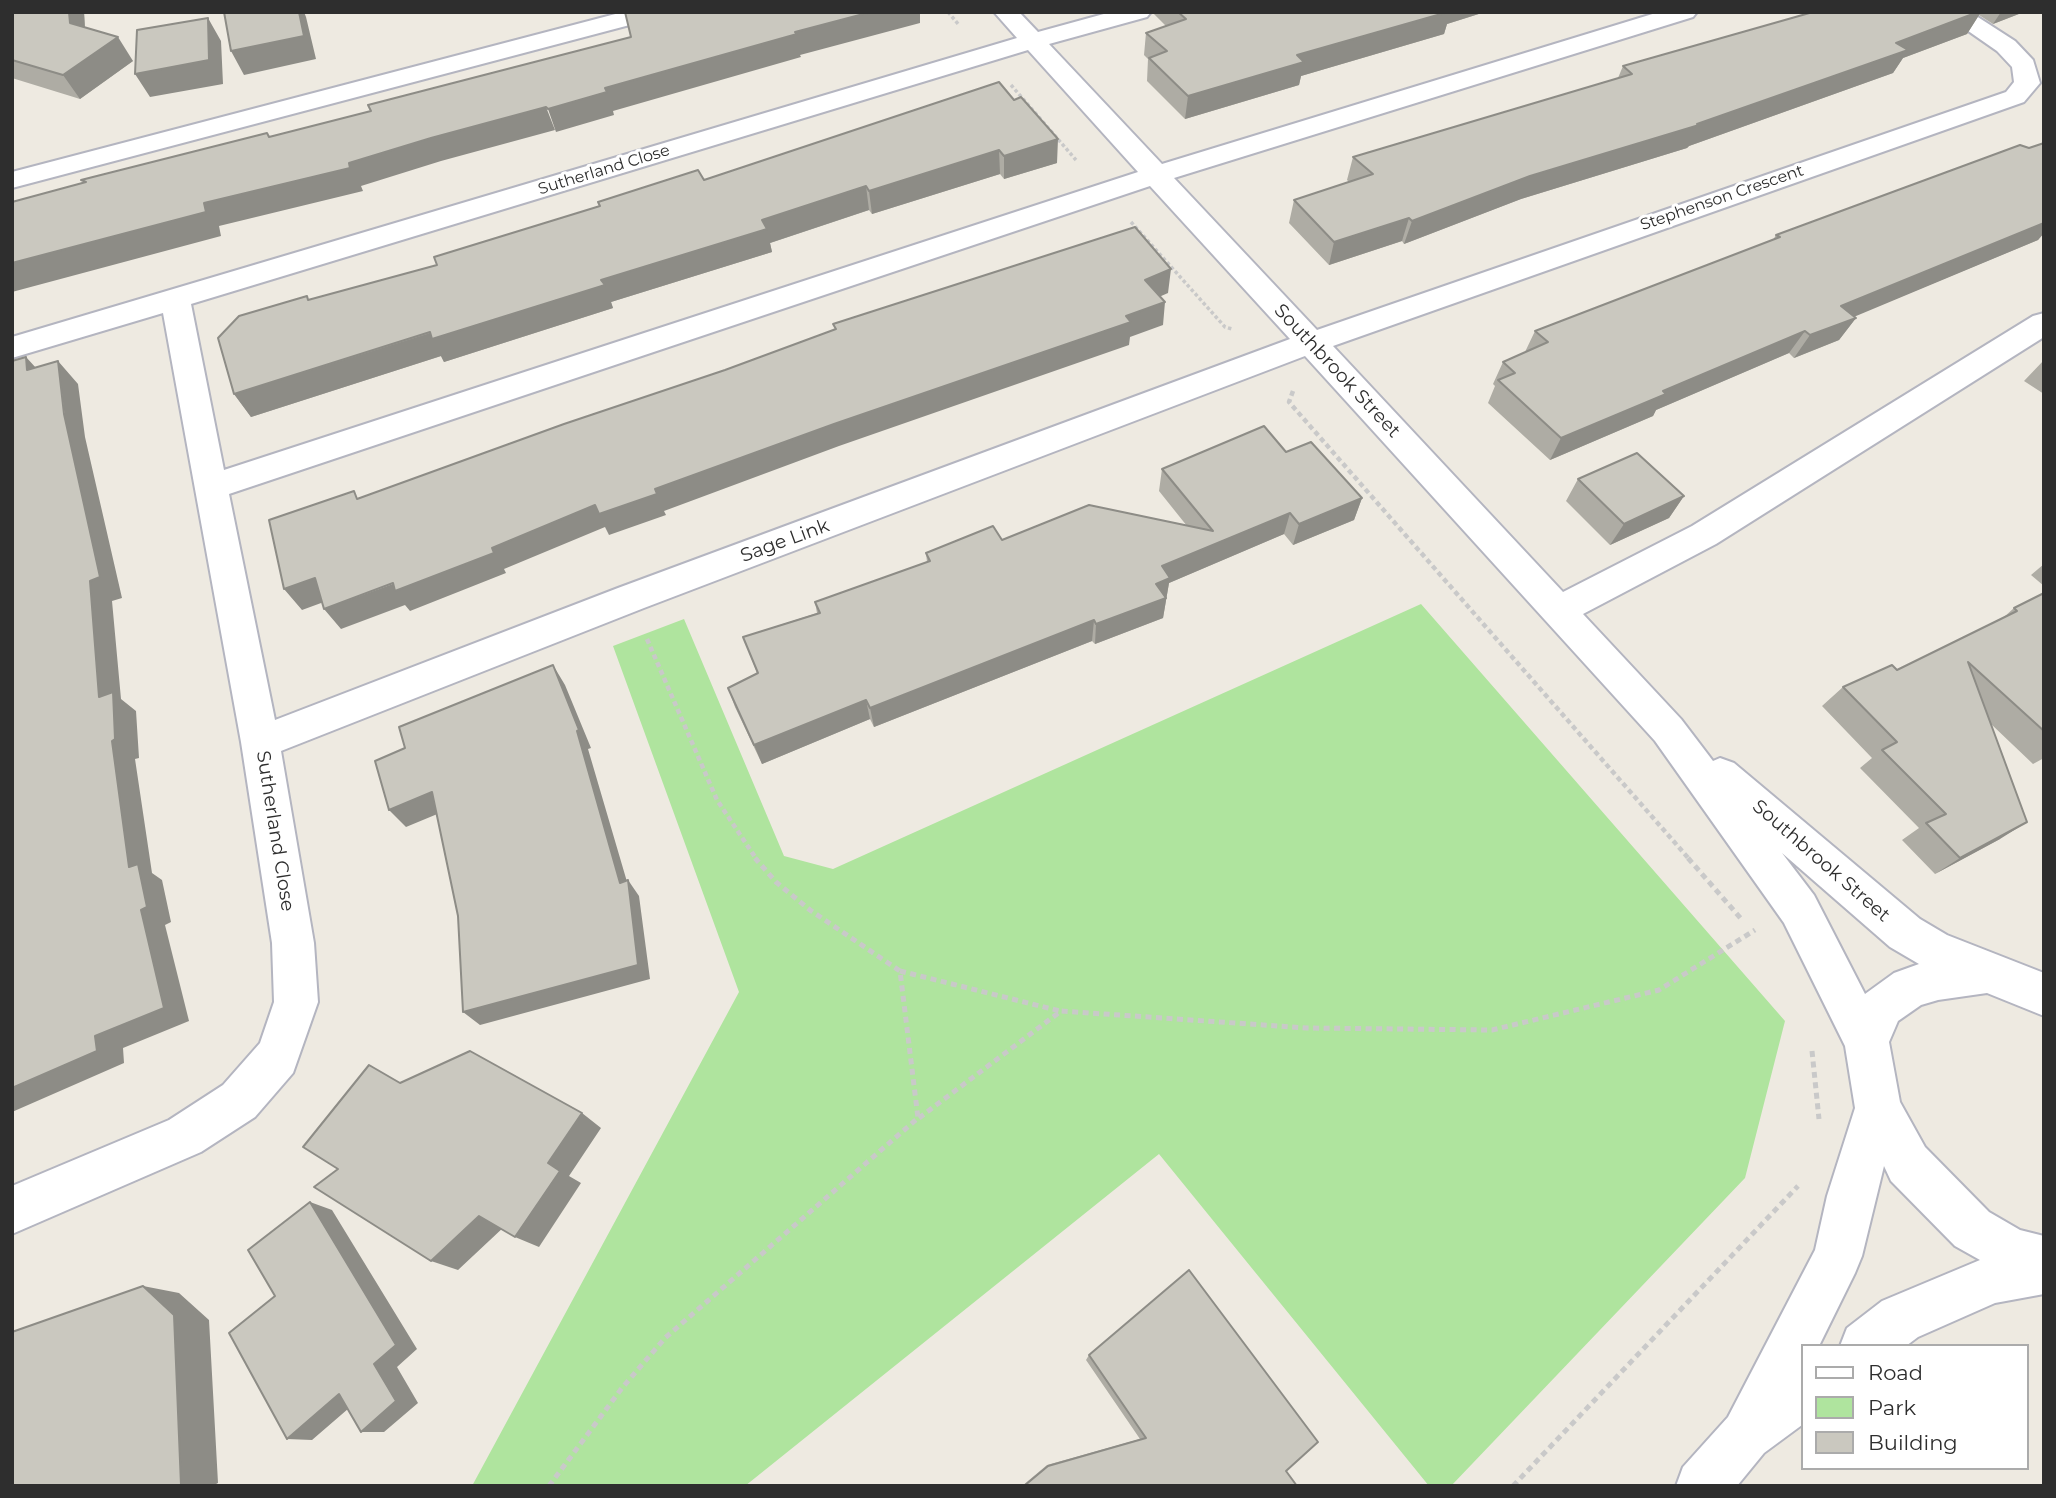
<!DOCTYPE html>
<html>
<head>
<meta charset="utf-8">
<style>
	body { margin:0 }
	#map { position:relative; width:2056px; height:1498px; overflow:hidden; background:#eeeae1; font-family:Montserrat,sans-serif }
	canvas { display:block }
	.frame { position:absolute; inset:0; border:14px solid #2e2e2e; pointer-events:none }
	.legend { position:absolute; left:1801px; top:1344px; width:228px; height:126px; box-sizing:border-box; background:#fff; border:2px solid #ababab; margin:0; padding:9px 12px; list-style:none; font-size:21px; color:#2e2e2e }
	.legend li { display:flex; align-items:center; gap:14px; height:35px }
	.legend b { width:35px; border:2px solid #ababab }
</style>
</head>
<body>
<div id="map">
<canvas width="2056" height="1498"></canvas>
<div class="frame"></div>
<ul class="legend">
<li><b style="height:9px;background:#fff"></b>Road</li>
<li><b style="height:19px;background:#afe49e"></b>Park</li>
<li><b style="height:19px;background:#cac8bf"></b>Building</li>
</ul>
</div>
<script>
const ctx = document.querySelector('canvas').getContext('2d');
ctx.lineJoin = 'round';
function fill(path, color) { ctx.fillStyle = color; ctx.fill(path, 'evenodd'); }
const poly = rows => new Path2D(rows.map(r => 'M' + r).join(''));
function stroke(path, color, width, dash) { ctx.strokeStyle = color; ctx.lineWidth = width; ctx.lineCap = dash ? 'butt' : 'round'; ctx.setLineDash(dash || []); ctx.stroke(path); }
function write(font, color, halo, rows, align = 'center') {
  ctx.font = font + ' Montserrat,sans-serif'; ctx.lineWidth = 6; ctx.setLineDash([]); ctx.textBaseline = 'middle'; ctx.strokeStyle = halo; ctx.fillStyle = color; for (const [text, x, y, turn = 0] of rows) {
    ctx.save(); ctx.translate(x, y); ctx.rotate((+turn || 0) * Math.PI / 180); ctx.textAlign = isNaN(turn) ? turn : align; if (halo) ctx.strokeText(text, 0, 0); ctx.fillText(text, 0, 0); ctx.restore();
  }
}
const green = poly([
	[1421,604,1785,1021,1745,1178,1451,1486,1429,1486,1159,1154,745,1486,472,1486,739,992,613,646,684,619,784,856,833,869]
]);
const pathFar2 = poly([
	[948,12,959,25],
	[1011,85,1076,160],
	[1131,222,1225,327,1232,329]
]);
const pathFar1 = poly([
	[1293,391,1289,402,1690,860],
	[647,639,717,800,757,860]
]);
const path = poly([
	[1688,858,1743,921],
	[900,971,1060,1011],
	[1812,1051,1819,1119],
	[919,1118,1061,1011,1307,1028,1492,1030,1659,990,1755,930],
	[549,1486,622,1388,665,1338,918,1118,900,971,810,910,776,882,755,858],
	[1513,1486,1798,1186]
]);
const minor = poly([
	[623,12,664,12,660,17,12,188,12,172,623,12],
	[994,12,1019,12,1038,32,1111,12,1151,12,1147,17,1049,44,1162,164,1659,12,1697,12,1693,17,1174,178,1317,330,2006,92,2014,82,2012,67,1997,51,1941,12,1970,12,2015,41,2033,60,2040,83,2024,102,1333,346,1563,592,1692,526,2033,316,2044,313,2044,337,1716,544,1583,614,1681,719,1713,761,1720,758,1734,763,1920,919,1947,935,2044,973,2044,1016,1987,993,1938,1000,1921,1005,1898,1021,1889,1042,1900,1102,1925,1147,1989,1212,2020,1230,2044,1236,2044,1294,1995,1303,1918,1337,1906,1346,1840,1346,1847,1328,1882,1301,1980,1260,1955,1246,1891,1181,1884,1166,1862,1256,1855,1273,1819,1346,1802,1346,1802,1425,1764,1453,1737,1486,1676,1486,1683,1467,1728,1417,1815,1250,1827,1196,1855,1108,1845,1046,1784,923,1655,741,1305,356,644,608,281,751,314,943,318,1002,293,1073,255,1117,201,1152,12,1234,12,1186,169,1120,223,1085,260,1043,274,1002,272,943,241,742,163,313,12,358,12,337,1017,38,994,12],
	[1028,50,1138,172,224,470,191,304,1028,50],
	[1150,186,1290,339,618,588,275,720,229,494,1150,186],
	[1782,853,1890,947,1919,964,1894,973,1865,994,1814,895,1782,853]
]);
const wall = poly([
	[12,12,84,12,85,28,133,61,80,99,12,78],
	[1152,12,1485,12,1447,24,1444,34,1301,76,1299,85,1185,119,1147,81,1148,59,1144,55,1146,33,1166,26],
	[1813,12,2024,12,1993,24,1979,15,1967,34,1903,58,1893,73,1689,146,1687,148,1521,199,1404,244,1402,241,1329,265,1289,223,1294,200,1349,182,1347,180,1353,157,1618,78,1623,66],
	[999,82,1057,163,1004,179,1000,174,872,214,869,210,770,243,772,252,611,302,613,308,444,362,441,356,251,417,234,394,307,296,309,300,437,265,599,206,598,202,704,180],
	[2044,143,2044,233,2038,240,1854,316,1856,318,1839,340,1794,358,1789,353,1656,410,1653,416,1550,460,1488,403,1495,386,1493,384,1503,362,1525,352,1535,331,1773,240,1776,235],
	[2044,360,2044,394,2024,381],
	[1286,452,1362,498,1354,520,1293,545,1284,534,1169,583,1163,618,1095,644,1092,641,874,727,870,719,762,764,735,707,728,688,757,673,743,637,817,613,815,602,927,562,926,553,1002,540,1187,526,1159,491,1162,469],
	[1578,479,1684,496,1669,518,1610,545,1566,501],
	[2044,564,2044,586,2031,575],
	[2044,593,2044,758,2033,764,1991,724,2000,839,1935,874,1902,840,1919,828,1860,768,1872,758,1822,706,1843,687,1897,670,2004,617,2014,608],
	[1089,1355,1286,1471,1297,1486,1022,1486,1047,1465,1140,1439,1086,1360]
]);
const shadedWall = poly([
	[69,12,84,12,86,47,70,23],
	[299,12,304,12,306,17,316,59,244,75,231,51],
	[871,12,920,12,920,23,800,55,801,57,613,111,614,115,556,132,548,109,605,88,795,32],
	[1441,12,1485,12,1447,24,1444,34,1301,76,1299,85,1185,119,1188,96,1297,55],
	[1978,12,1981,12,1967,34,1903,58,1893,73,1689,146,1687,148,1521,199,1404,244,1412,221,1530,176,1697,124,1896,43],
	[2001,12,2024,12,1993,24],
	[208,18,221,41,223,84,150,97,135,74],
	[118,37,133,61,80,99,63,75],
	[546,107,555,130,441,161,361,186,363,191,219,226,221,236,12,292,12,263,204,203,349,163,431,138],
	[1058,139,1057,163,1004,179,1004,156],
	[999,150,1000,174,872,214,869,191],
	[866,186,869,210,770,243,772,252,611,302,613,308,444,362,441,356,251,417,234,394,601,280,762,220],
	[2044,208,2044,233,2038,240,1825,329,1841,306],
	[1409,218,1402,241,1329,265,1334,242],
	[1171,269,1168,293,1143,304,1145,280],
	[1165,302,1163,325,1130,337,1129,345,839,446,664,511,666,515,609,535,605,527,504,569,506,573,410,611,405,605,341,629,324,609,492,548,595,505,655,489],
	[1856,318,1839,340,1794,358,1810,335],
	[1805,331,1789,353,1656,410,1653,416,1550,460,1561,438,1663,391],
	[26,357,47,380,27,370],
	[58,361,78,384,85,437,122,598,112,601,121,699,136,711,139,758,135,759,152,873,162,880,171,922,165,925,189,1021,123,1048,124,1063,12,1112,12,1088,95,1036,129,867,99,697],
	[1684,496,1669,518,1610,545,1624,524],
	[1362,498,1354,520,1293,545,1299,524],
	[1290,513,1284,534,1169,583,1163,618,1095,644,1096,624,1156,584,1162,566],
	[315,578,332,599,302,610,284,589],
	[1094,620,1092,641,874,727,870,708],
	[553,665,565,685,591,748,588,749,630,892,628,880,639,896,650,979,480,1025,463,1012,620,883],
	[866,700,870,719,762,764,754,745],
	[432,792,447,810,406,827,389,810],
	[2027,822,2000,839,1935,874,1960,858],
	[582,1113,601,1128,569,1176,581,1183,539,1247,515,1237,548,1163],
	[310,1202,332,1210,417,1349,397,1367,418,1403,384,1432,361,1432,374,1364],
	[479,1216,505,1226,458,1270,431,1261],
	[143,1286,179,1293,209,1320,218,1483,212,1486,179,1486],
	[339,1394,363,1396,312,1440,287,1439]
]);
const building = poly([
	[12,12,69,12,70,23,118,37,63,75,12,60,12,12],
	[224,12,299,12,304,36,231,51,224,12],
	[625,12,871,12,795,32,797,34,605,88,607,92,548,109,546,107,431,138,349,163,350,168,204,203,206,212,12,263,12,202,86,182,81,180,267,133,269,137,371,111,368,105,631,37,625,12],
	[1178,12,1448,12,1297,55,1304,62,1188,96,1149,58,1167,51,1146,33,1186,19,1178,12],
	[1813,12,1978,12,1896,43,1908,50,1697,124,1699,125,1530,176,1412,221,1409,218,1334,242,1294,200,1373,174,1353,157,1632,74,1623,66,1813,12],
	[208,18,209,60,135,74,137,30,208,18],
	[999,82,1014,100,1021,97,1058,139,1004,156,999,150,869,191,866,186,762,220,767,229,601,280,605,285,432,339,430,332,234,394,218,338,239,316,307,296,308,300,437,265,434,257,600,206,598,202,698,170,704,180,999,82],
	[2044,143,2044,223,1841,306,1856,318,1810,335,1805,331,1663,391,1666,394,1561,438,1498,380,1515,373,1503,362,1548,342,1535,331,1780,237,1776,235,2020,145,2029,148,2044,143],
	[1135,227,1171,269,1145,280,1165,302,1126,316,1131,322,834,424,655,489,657,494,599,514,595,505,492,548,494,553,395,591,393,583,324,609,315,578,284,589,269,520,354,491,357,499,564,424,725,370,836,329,833,324,1135,227],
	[26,357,27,370,58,361,64,414,100,577,90,581,99,697,113,692,115,739,112,741,129,867,138,864,147,907,141,910,164,1008,95,1036,97,1051,12,1088,12,361,26,357],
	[1264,426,1286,452,1311,442,1362,498,1299,524,1290,513,1162,566,1170,578,1156,584,1166,598,1096,624,1094,620,870,708,866,700,754,745,728,688,758,673,743,637,820,613,815,602,930,561,926,553,993,526,1002,540,1089,505,1213,531,1162,469,1264,426],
	[1637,453,1684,496,1624,524,1578,479,1637,453],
	[2044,593,2044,731,1968,662,2027,822,1960,858,1926,823,1946,814,1882,750,1897,742,1843,687,1892,665,1897,670,2017,611,2014,608,2044,593],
	[553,665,579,730,577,731,620,883,628,880,638,965,463,1012,458,916,432,792,389,810,375,761,405,748,399,727,553,665],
	[470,1051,582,1113,548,1163,560,1171,515,1237,479,1216,431,1261,314,1187,338,1169,303,1147,369,1065,400,1083,470,1051],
	[310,1202,396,1345,374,1364,396,1401,361,1432,339,1394,287,1439,229,1333,275,1296,248,1250,310,1202],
	[1189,1270,1318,1442,1286,1471,1297,1486,1024,1486,1048,1466,1146,1438,1089,1355,1189,1270],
	[143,1286,174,1315,181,1485,179,1486,12,1486,12,1332,143,1286]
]);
const farStreetnames = [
	["Sutherland Close",604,170,-17],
	["Stephenson Crescent",1722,198,-19]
];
const streetNames = [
	["Southbrook Street",1337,371,47],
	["Sage Link",785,541,-20],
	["Sutherland Close",275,831,81],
	["Southbrook Street",1821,861,41]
];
fill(green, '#afe49e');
stroke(minor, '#b4b5c0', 4);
stroke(pathFar2, '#c9c9c9', 3.5, [3.5, 2.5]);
stroke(pathFar1, '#c9c9c9', 4.5, [5, 3.5]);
stroke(path, '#c9c9c9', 5, [6, 4.5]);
fill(minor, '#fff');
fill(wall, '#aeaca4');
fill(shadedWall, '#8d8c86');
fill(building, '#cac8bf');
stroke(building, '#8d8c86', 2);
write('16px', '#2e2e2e', '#fff', farStreetnames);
write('19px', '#2e2e2e', '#fff', streetNames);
</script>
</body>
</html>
